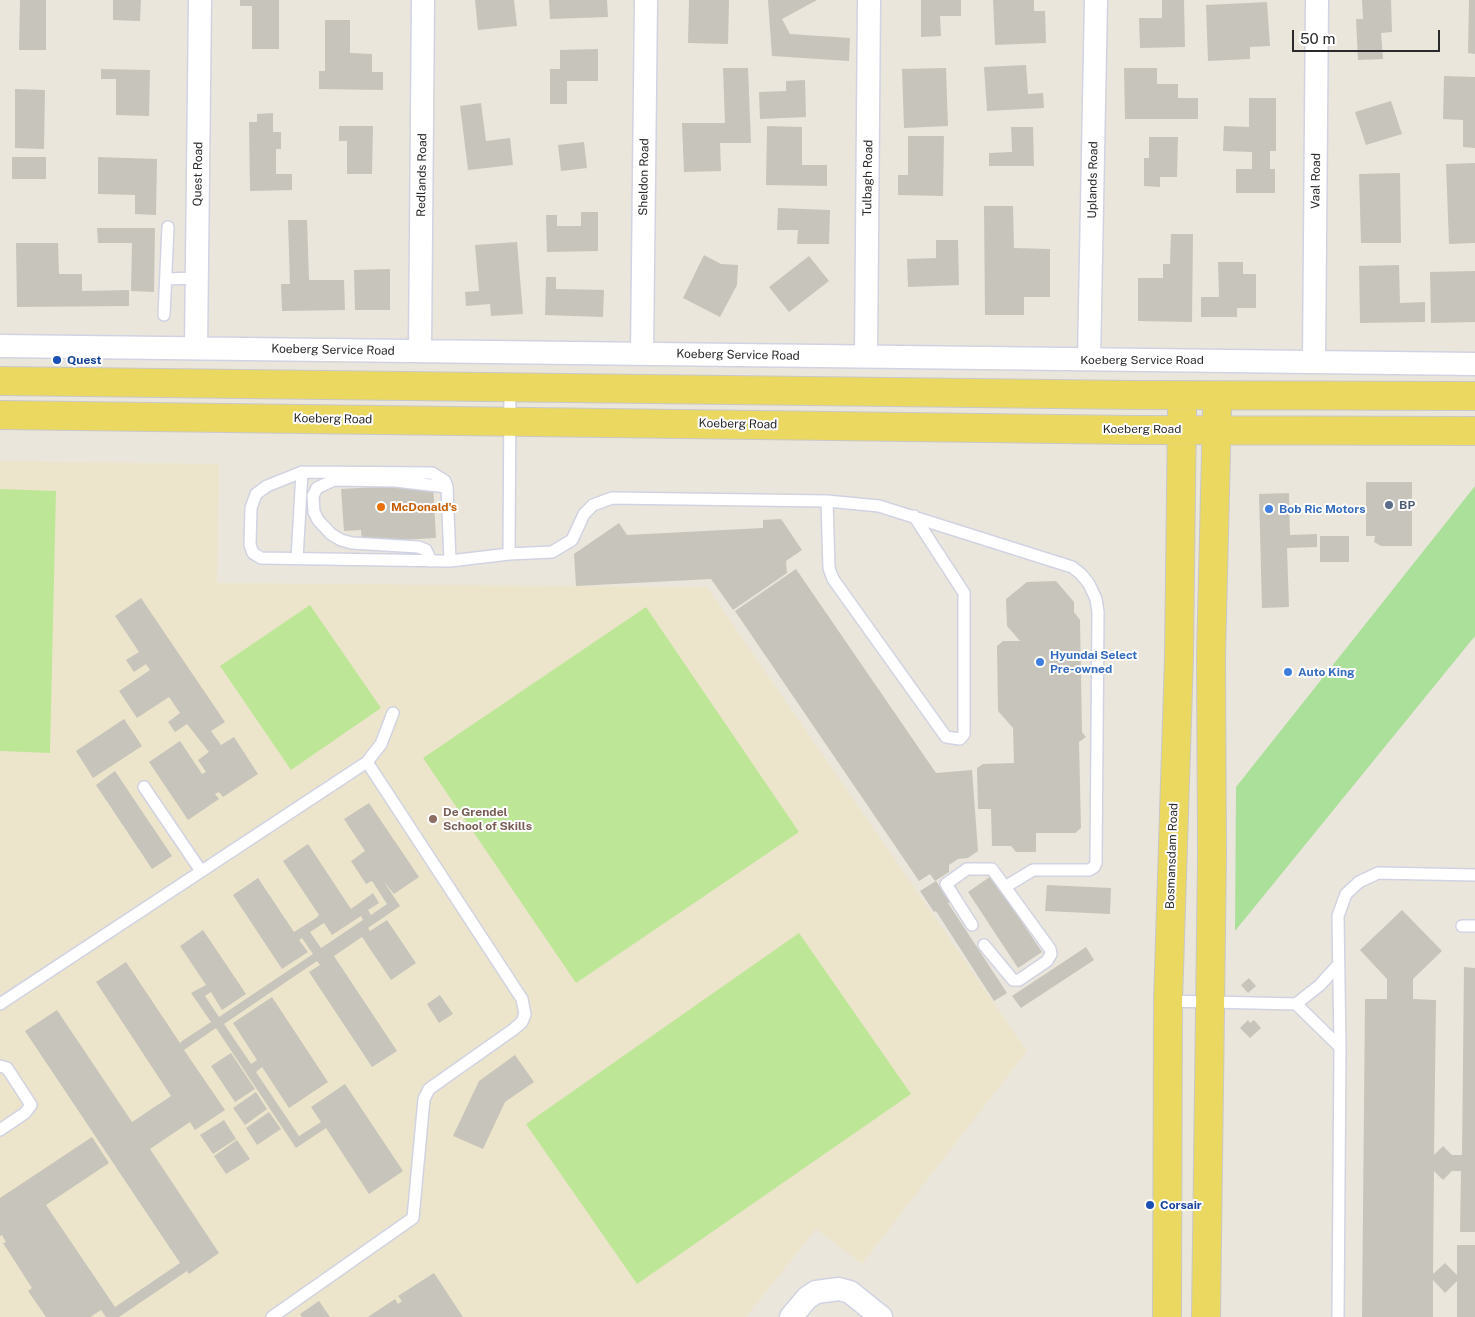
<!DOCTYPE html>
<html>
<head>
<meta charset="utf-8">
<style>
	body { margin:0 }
	#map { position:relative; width:1475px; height:1317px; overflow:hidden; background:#ebe6dc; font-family:"Public Sans",sans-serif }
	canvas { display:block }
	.scale { position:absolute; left:1292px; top:30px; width:148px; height:22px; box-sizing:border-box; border:2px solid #2a2a2a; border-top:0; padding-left:6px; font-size:15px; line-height:18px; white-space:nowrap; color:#2a2a2a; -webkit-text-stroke:4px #fff; paint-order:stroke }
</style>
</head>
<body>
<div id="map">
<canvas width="1475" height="1317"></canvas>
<div class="scale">50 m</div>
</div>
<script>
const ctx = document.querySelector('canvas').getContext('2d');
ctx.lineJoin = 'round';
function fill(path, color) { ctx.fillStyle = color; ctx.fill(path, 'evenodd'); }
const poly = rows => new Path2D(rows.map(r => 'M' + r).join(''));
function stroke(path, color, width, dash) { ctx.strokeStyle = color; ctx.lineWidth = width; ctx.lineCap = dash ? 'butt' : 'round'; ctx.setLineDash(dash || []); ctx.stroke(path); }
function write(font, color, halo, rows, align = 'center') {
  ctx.font = font + ' "Public Sans",sans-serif'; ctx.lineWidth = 4; ctx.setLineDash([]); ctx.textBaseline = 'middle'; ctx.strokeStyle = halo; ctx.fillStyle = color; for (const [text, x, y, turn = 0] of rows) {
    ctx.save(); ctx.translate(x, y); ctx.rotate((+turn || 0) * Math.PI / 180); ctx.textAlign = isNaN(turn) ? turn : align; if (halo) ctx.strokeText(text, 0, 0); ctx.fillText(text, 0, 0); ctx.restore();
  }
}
const education = poly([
	[0,461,219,464,217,583,707,587,1027,1051,862,1264,816,1229,746,1317,0,1317]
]);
const green = poly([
	[1475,486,1475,636,1235,931,1236,787]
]);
const pitch = poly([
	[0,489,56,491,50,753,0,751],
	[310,605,381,708,291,770,220,666],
	[646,607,799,832,576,983,423,758],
	[799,933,911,1094,637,1284,526,1124]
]);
const building = poly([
	[20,0,46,0,46,50,19,50],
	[113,0,141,0,140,21,113,20],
	[240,0,279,0,279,49,252,49,252,6,240,6],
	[475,0,514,0,517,26,478,30],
	[549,0,607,0,608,17,550,19],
	[689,0,729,0,728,44,688,43],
	[768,0,817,0,782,19,790,34,850,38,849,61,772,56],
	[921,0,961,0,961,16,940,16,941,36,921,37],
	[993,0,1034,0,1034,11,1045,11,1046,43,995,45],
	[1162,0,1184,0,1185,47,1140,48,1139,18,1162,18],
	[1362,0,1391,0,1392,32,1381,33,1383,59,1358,60,1356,19,1363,19],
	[1469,0,1475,0,1475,54,1468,53],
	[1267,2,1270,46,1250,47,1250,59,1208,61,1206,5],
	[325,20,350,20,350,53,372,54,372,72,383,72,383,90,319,89,319,71,325,71],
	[598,49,598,81,567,81,567,104,550,104,550,69,560,69,560,50],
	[1026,65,1028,94,1043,93,1044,108,987,111,984,67],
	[723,68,748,68,751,143,720,143,721,171,684,172,682,123,725,123],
	[946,68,948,126,904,128,902,69],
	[1124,68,1157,68,1157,84,1178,84,1178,98,1198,98,1198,119,1125,119],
	[101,69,150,70,149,116,116,115,116,79,101,79],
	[1444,76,1475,77,1475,148,1463,147,1463,120,1443,119],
	[805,80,806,117,760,119,759,92,786,91,786,81],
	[15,89,45,90,44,149,15,148],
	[1249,98,1276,98,1276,151,1270,151,1270,169,1275,169,1275,193,1236,193,1236,169,1252,169,1252,152,1223,151,1224,126,1249,127],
	[1391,101,1402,134,1366,145,1355,112],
	[481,103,486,141,510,138,513,165,468,170,460,106],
	[273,113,273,132,281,132,281,149,276,149,276,174,292,174,292,190,250,191,249,122,257,122,257,114],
	[339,126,373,126,372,174,347,174,347,141,339,141],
	[767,126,802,127,802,165,827,165,827,186,766,185],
	[1011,127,1033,127,1034,166,989,166,989,153,1012,152],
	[908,136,944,136,943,196,898,195,898,175,908,175],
	[1149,137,1178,137,1177,177,1160,177,1160,187,1144,186,1144,158,1149,158],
	[584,142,587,168,561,171,558,145],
	[12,157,46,157,46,179,12,179],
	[98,157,157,159,156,215,135,214,135,195,98,194],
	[1475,163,1475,243,1449,244,1446,164],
	[1400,173,1401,243,1361,243,1359,174],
	[984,206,1013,206,1014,248,1050,249,1050,297,1024,297,1024,315,985,315],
	[778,208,830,210,829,244,797,244,798,230,777,230],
	[581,212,598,212,598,251,547,252,546,215,557,215,557,226,581,226],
	[288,220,307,220,309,280,344,280,345,310,282,311,281,284,290,284],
	[97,228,155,228,154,292,131,291,132,243,98,243],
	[1171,234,1193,234,1192,322,1138,321,1138,278,1163,278,1163,264,1170,264],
	[936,240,958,240,959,285,908,287,907,259,936,258],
	[517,242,523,314,491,316,490,304,466,306,465,292,479,291,475,245],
	[16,243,58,243,59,274,82,274,82,291,129,290,129,306,17,307],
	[704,255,721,264,738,265,737,285,720,317,683,298],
	[809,256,829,281,789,312,769,287],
	[1218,262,1243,262,1243,274,1256,274,1256,308,1237,308,1237,317,1201,317,1201,297,1219,297],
	[1399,265,1400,303,1425,302,1425,322,1360,323,1359,266],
	[390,269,390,310,355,310,354,270],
	[1475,271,1475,322,1431,323,1430,272],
	[546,277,556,277,556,289,604,290,603,317,545,315],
	[1366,482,1412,482,1412,546,1381,546,1374,542,1375,536,1366,536],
	[433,484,436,538,362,542,361,530,344,531,341,489],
	[1289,493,1290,535,1317,534,1317,547,1287,548,1289,607,1262,608,1259,494],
	[781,519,802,550,786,561,787,573,733,610,711,579,576,586,574,554,619,523,627,535,763,528,763,520],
	[1320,536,1349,536,1349,562,1320,562],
	[796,569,936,773,972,770,978,851,968,858,958,859,949,865,949,872,935,881,930,874,919,881,735,611],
	[1056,581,1074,602,1074,612,1080,620,1082,732,1086,737,1079,742,1081,828,1075,833,1036,833,1036,852,1016,852,1011,846,992,846,991,809,978,809,977,768,983,764,1014,763,1013,728,998,711,997,646,1003,641,1020,641,1007,626,1006,599,1027,582],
	[141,598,225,722,211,731,221,745,234,737,258,774,223,797,219,792,215,794,219,799,188,820,149,762,180,741,202,774,206,772,198,760,209,752,187,724,175,732,168,722,180,713,169,697,137,718,119,691,150,670,146,664,134,672,126,660,139,652,115,616],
	[124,719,142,746,93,778,76,751],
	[115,771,172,856,152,869,96,785],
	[369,803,419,877,394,894,384,882,400,906,368,928,370,931,387,920,416,963,391,980,362,937,334,956,397,1051,372,1067,309,972,320,965,317,961,224,1024,251,1064,257,1060,233,1023,272,997,328,1082,289,1108,262,1067,256,1072,299,1136,321,1122,311,1107,345,1084,403,1171,369,1194,326,1128,296,1148,216,1028,184,1050,225,1110,195,1130,190,1122,150,1149,219,1253,189,1274,187,1271,119,1317,106,1317,101,1310,90,1317,46,1317,28,1291,32,1288,3,1243,6,1242,2,1235,0,1236,0,1198,92,1137,109,1163,46,1205,115,1307,180,1263,25,1031,57,1010,132,1122,171,1096,96,982,126,962,180,1043,182,1041,211,1022,191,993,206,985,180,946,203,930,246,994,222,1010,211,992,205,996,219,1017,313,954,302,938,299,940,308,952,282,969,233,895,258,878,294,932,316,918,319,915,283,861,308,844,351,909,373,893,379,903,368,910,371,915,387,904,372,881,366,884,351,861,365,851,344,819],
	[361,916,363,920,321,948,310,932,324,923,332,935],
	[991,876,1042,952,1018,968,968,892],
	[936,881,950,902,948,903,1007,993,994,1001,936,911,934,912,920,891],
	[1047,885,1111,888,1110,914,1045,911],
	[1402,910,1442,951,1413,979,1413,999,1436,1000,1434,1155,1443,1146,1452,1155,1462,1155,1464,967,1475,968,1475,1232,1460,1232,1461,1171,1452,1171,1443,1180,1434,1171,1433,1274,1445,1263,1457,1275,1457,1245,1475,1245,1475,1317,1457,1317,1457,1281,1445,1293,1433,1280,1433,1317,1362,1317,1365,999,1387,999,1387,979,1360,950],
	[1086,947,1094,960,1021,1008,1012,996],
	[1249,978,1256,986,1248,993,1241,985],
	[440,995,453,1014,439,1023,427,1004],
	[1248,1020,1250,1023,1254,1020,1261,1028,1250,1038,1240,1028],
	[231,1053,255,1089,235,1102,211,1066],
	[515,1055,534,1082,505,1102,483,1149,453,1136,479,1081],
	[256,1092,267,1109,245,1125,233,1108],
	[269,1112,281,1129,257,1145,246,1128],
	[224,1120,236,1139,213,1154,200,1135],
	[237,1140,250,1159,226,1174,214,1156],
	[434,1273,463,1317,368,1317,395,1299,398,1304,402,1301,398,1296],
	[319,1301,330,1317,302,1317,300,1314]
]);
const lane = poly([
	[166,279,196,278],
	[164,315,168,227],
	[827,501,829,568,833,579,946,737,960,739,964,734,964,593,914,516],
	[509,554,510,387],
	[297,559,302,472],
	[431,561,426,550,418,547,352,543,341,540,331,534,318,520,314,512,313,496,317,488,334,480,395,481,447,487],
	[450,561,447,487,445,481,432,473,302,472,267,486,256,494,251,508,250,545,253,553,261,558,450,561,509,554,552,552,572,540,584,514,593,505,612,498,827,501,879,506,1072,567,1081,574,1089,584,1096,599,1098,612,1096,863,1094,867,1089,870,1033,870,1005,887],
	[144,787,201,871],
	[972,925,946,884,967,869,992,869,1050,949,1051,954,1047,961,1019,980,1013,980,984,945],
	[1462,926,1475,926],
	[1168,1001,1296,1004,1320,985,1338,965],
	[0,1004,367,762,381,744,393,713],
	[1296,1004,1340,1047],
	[0,1066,7,1068,31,1105,25,1113,0,1130],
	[272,1317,413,1218,424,1099,429,1089,514,1029,522,1022,525,1014,522,999,367,762],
	[1338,1317,1340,1047,1338,916,1346,894,1359,882,1378,873,1475,875]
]);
const street = poly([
	[0,346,1475,364],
	[196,348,200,0],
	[420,351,423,0],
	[642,354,646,0],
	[866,356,869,0],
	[1089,359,1096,0],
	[1314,361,1317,0],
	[791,1317,807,1298,816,1292,839,1289,850,1292,881,1317]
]);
const primary = poly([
	[0,381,1134,395,1475,396],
	[0,415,1134,430,1475,431],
	[1167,1317,1168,1001,1179,657,1182,411],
	[1206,1317,1212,856,1211,657,1217,412]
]);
const markers = [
	[57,360,5,"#1a4fb4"],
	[1389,505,5,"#5c6f8a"],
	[381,507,5,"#e8710a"],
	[1269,509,5,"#3f7fe0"],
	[1040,662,5,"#3f7fe0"],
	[1288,672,5,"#3f7fe0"],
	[433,819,5,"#8d6e63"],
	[1150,1205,5,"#1a4fb4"]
];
const streetNames = [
	["Quest Road",198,174,-89],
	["Redlands Road",422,175,-89],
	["Sheldon Road",644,177,-89],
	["Tulbagh Road",868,178,-89],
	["Uplands Road",1093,180,-89],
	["Vaal Road",1316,181,-89],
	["Koeberg Service Road",333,350,1],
	["Koeberg Service Road",738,355,1],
	["Koeberg Service Road",1142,360],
	["Koeberg Road",333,419,1],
	["Koeberg Road",738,424,1],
	["Koeberg Road",1142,429],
	["Bosmansdam Road",1172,856,-88]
];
const transitNames = [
	["Quest",67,360],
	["Corsair",1160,1205]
];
const serviceNames = [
	["BP",1399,505]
];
const foodNames = [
	["McDonald's",391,507]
];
const shopNames = [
	["Bob Ric Motors",1279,509],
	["Hyundai Select",1050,655],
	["Pre-owned",1050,669],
	["Auto King",1298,672]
];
const educationNames = [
	["De Grendel",443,812],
	["School of Skills",443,826]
];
fill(education, '#ece5cc');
fill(green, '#abe09a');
fill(pitch, '#bde797');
fill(building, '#c7c4bb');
stroke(lane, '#d1d3e2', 14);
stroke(street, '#d1d3e2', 25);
stroke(primary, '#c8c8c8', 30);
stroke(lane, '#fff', 11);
stroke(street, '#fff', 22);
stroke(primary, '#ebd861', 28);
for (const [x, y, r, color] of markers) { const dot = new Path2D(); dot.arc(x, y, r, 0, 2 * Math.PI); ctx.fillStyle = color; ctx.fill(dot); stroke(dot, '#fff', 2); }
write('12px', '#2a2a2a', '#fff', streetNames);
write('bold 12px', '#164399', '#fff', transitNames, 'left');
write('bold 12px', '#4e5e75', '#fff', serviceNames, 'left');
write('bold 12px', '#c56008', '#fff', foodNames, 'left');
write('bold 12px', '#366cbe', '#fff', shopNames, 'left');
write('bold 12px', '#785e54', '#fff', educationNames, 'left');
</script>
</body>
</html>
